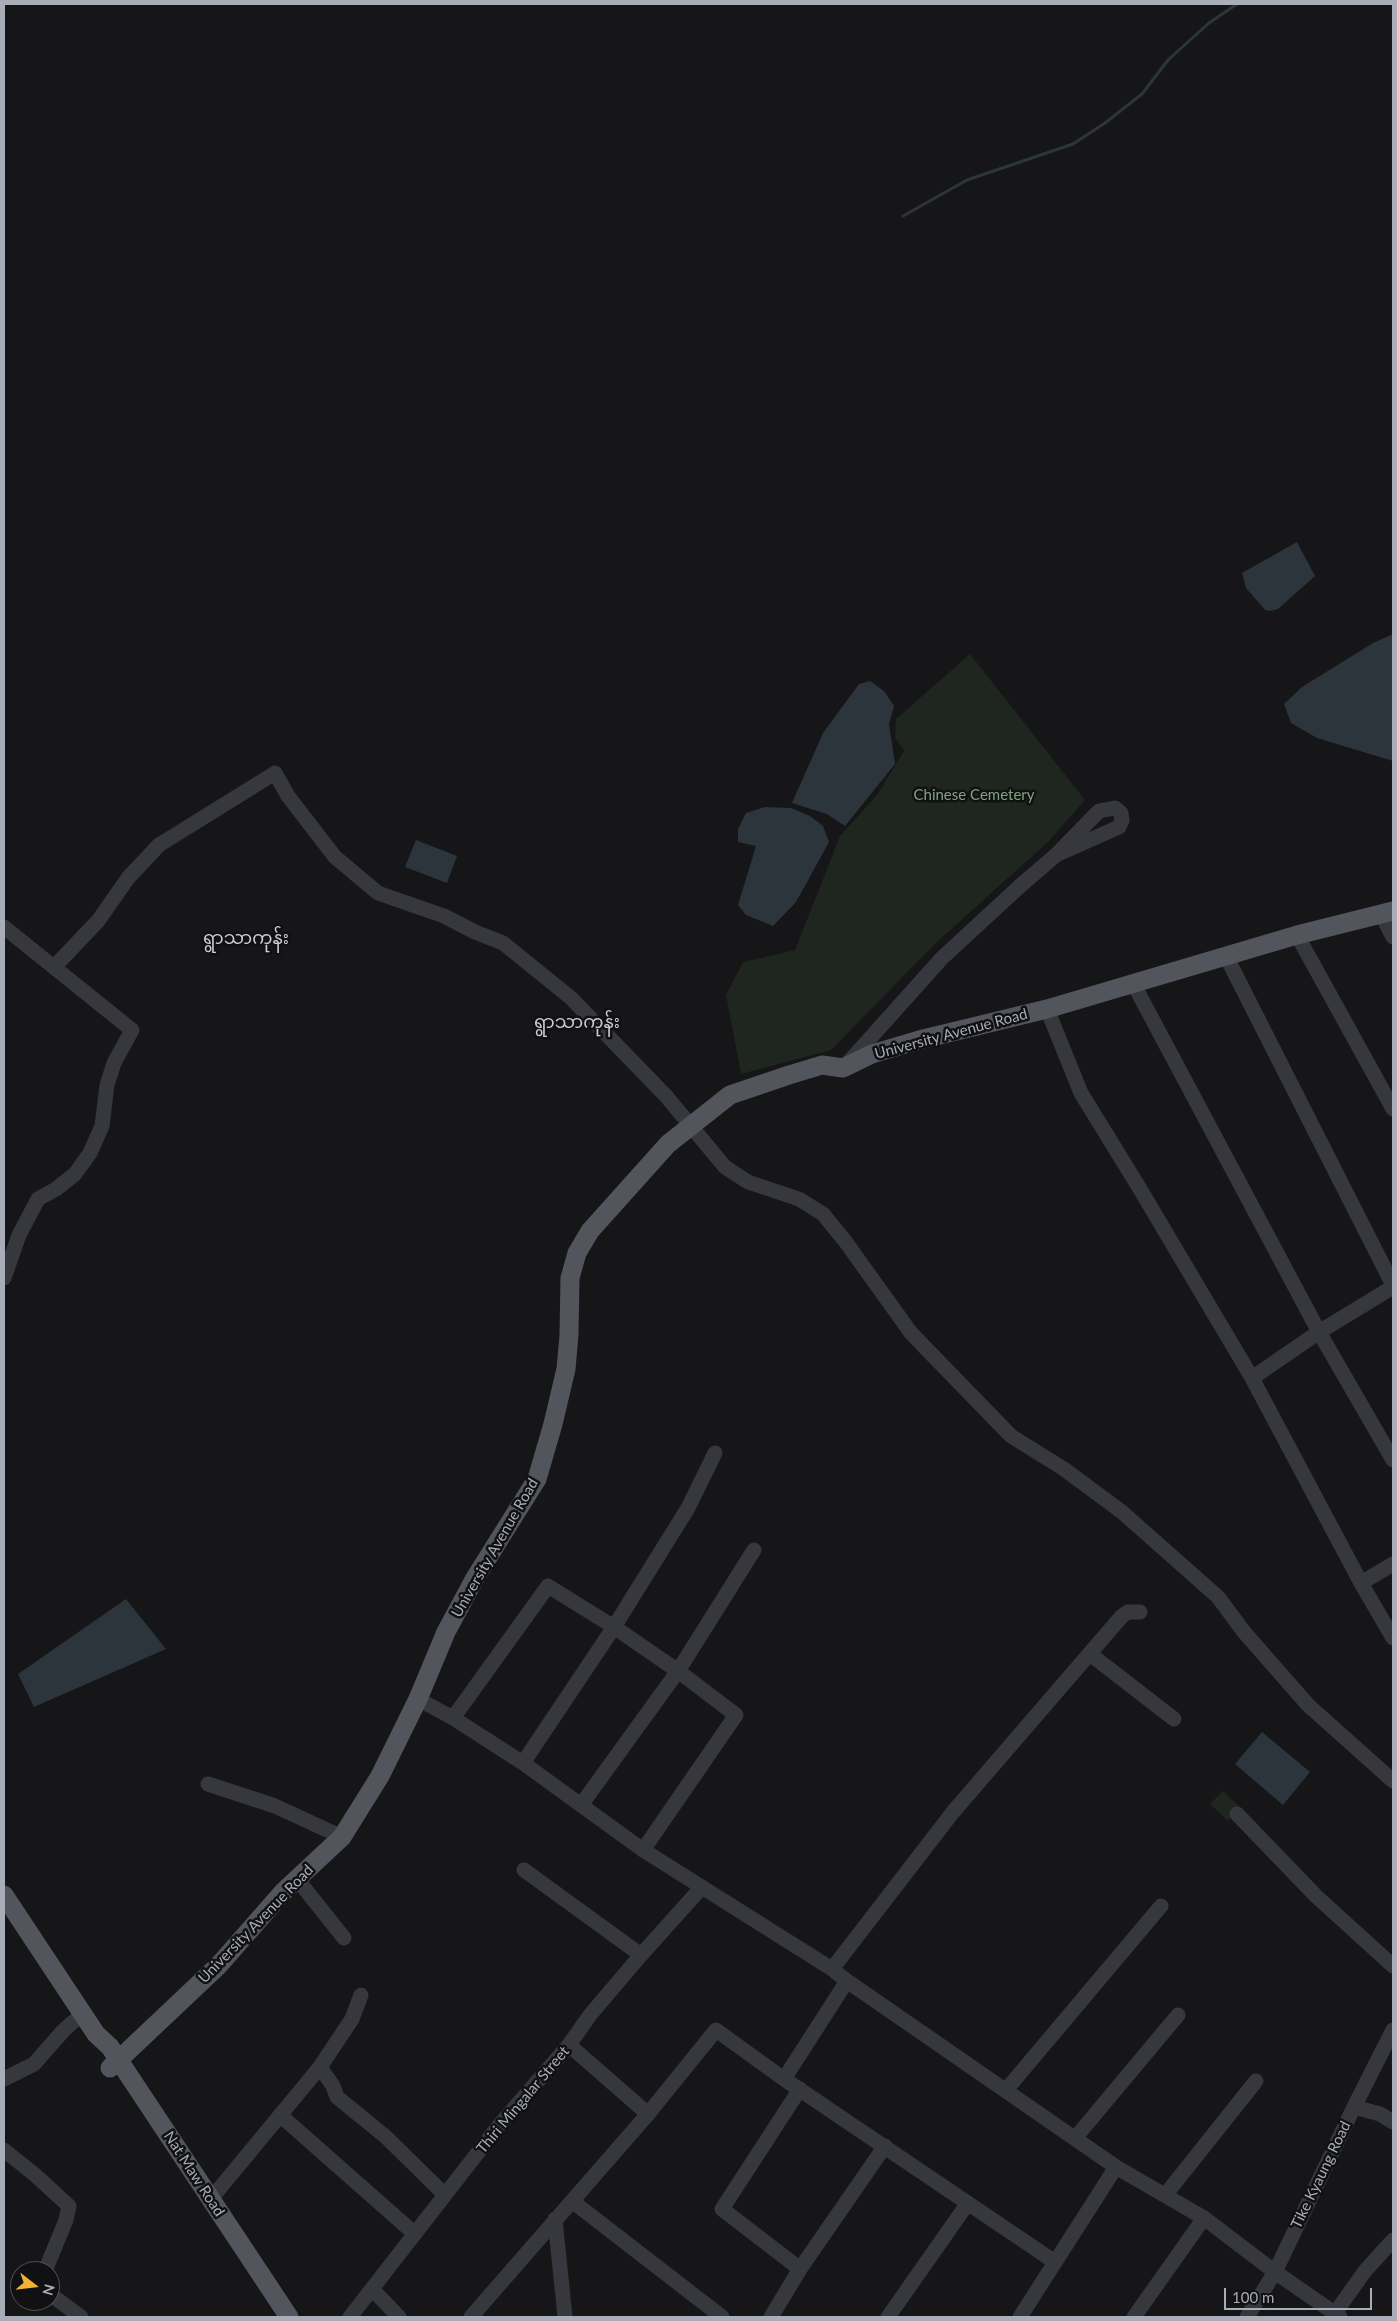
<!DOCTYPE html>
<html>
<head>
<meta charset="utf-8">
<style>
	body { margin:0 }
	#map { position:relative; width:1397px; height:2321px; overflow:hidden; background:#161618; font-family:Lato,sans-serif }
	canvas { display:block }
	.frame { position:absolute; inset:0; border:5px solid #a8adb8; pointer-events:none }
	.north { position:absolute; left:10px; top:2261px; width:50px; height:50px; box-sizing:border-box; background:#111113; border:1px solid #4d4f55; border-radius:50%; rotate:106deg; font-size:14px; font-weight:700; line-height:20px; text-align:center; color:#a8adb8 }
	.north::after { content:''; display:block; margin:auto; width:18px; height:22px; background:#f2b134; clip-path:polygon(50% 0,100% 100%,50% 72%,0 100%) }
	.scale { position:absolute; left:1224px; top:2288px; width:148px; height:22px; box-sizing:border-box; border:2px solid #a8adb8; border-top:0; padding-left:6px; font-size:15px; line-height:18px; white-space:nowrap; color:#a8adb8; -webkit-text-stroke:4px #111113; paint-order:stroke }
</style>
</head>
<body>
<div id="map">
<canvas width="1397" height="2321"></canvas>
<div class="frame"></div>
<div class="north">N</div>
<div class="scale">100 m</div>
</div>
<script>
const ctx = document.querySelector('canvas').getContext('2d');
ctx.lineJoin = 'round';
function fill(path, color) { ctx.fillStyle = color; ctx.fill(path, 'evenodd'); }
const poly = rows => new Path2D(rows.map(r => 'M' + r).join(''));
function stroke(path, color, width, dash) { ctx.strokeStyle = color; ctx.lineWidth = width; ctx.lineCap = dash ? 'butt' : 'round'; ctx.setLineDash(dash || []); ctx.stroke(path); }
function write(font, color, halo, rows, align = 'center') {
  ctx.font = font + ' Lato,"Noto Sans Myanmar",sans-serif'; ctx.lineWidth = 5; ctx.setLineDash([]); ctx.textBaseline = 'middle'; ctx.strokeStyle = halo; ctx.fillStyle = color; for (const [text, x, y, turn = 0] of rows) {
    ctx.save(); ctx.translate(x, y); ctx.rotate((+turn || 0) * Math.PI / 180); ctx.textAlign = isNaN(turn) ? turn : align; if (halo) ctx.strokeText(text, 0, 0); ctx.fillText(text, 0, 0); ctx.restore();
  }
}
const green = poly([
	[970,654,1085,800,1049,841,938,941,831,1050,741,1074,726,995,743,962,795,950,840,836,877,795,904,751,895,737,896,719],
	[1223,1791,1240,1807,1228,1821,1210,1804]
]);
const water = poly([
	[1297,542,1315,576,1278,609,1270,611,1265,610,1246,588,1242,573],
	[1393,634,1393,761,1317,738,1291,723,1284,704,1302,687,1373,643],
	[870,681,884,691,894,706,889,724,895,764,845,826,827,814,792,803,823,733,859,684],
	[765,807,791,808,810,816,823,826,829,842,796,902,773,926,746,915,738,905,756,846,738,842,738,829,746,813],
	[416,840,457,856,447,883,405,867],
	[126,1599,166,1649,34,1707,18,1674],
	[1262,1732,1310,1772,1283,1805,1235,1764]
]);
const stream = poly([
	[903,216,967,180,1073,144,1105,123,1142,94,1168,60,1209,23,1237,4]
]);
const minor = poly([
	[1381,914,1393,937],
	[4,927,132,1030,114,1063,107,1085,102,1126,90,1153,75,1174,56,1189,38,1199,19,1235,4,1278],
	[1297,935,1393,1109],
	[1226,956,1393,1285],
	[54,967,98,921,128,878,159,845,275,773,288,796,335,857,378,893,444,916,475,932,503,943,571,998,666,1096,725,1167,748,1182,799,1199,823,1214,845,1241,911,1333,1011,1436,1064,1469,1122,1512,1218,1597,1244,1632,1308,1705,1393,1781],
	[1133,983,1319,1332,1393,1460],
	[1047,1009,1081,1093,1140,1189,1252,1378,1361,1583,1393,1638],
	[847,1064,942,958,1020,886,1056,855,1119,827,1122,820,1121,813,1115,808,1099,811,1056,855],
	[1252,1378,1319,1332,1393,1287],
	[1361,1583,1393,1564],
	[1090,1654,1174,1719],
	[418,1699,453,1718,523,1763,643,1850,832,1969,847,1981,1116,2167,1204,2218,1275,2272,1340,2317],
	[453,1718,548,1586,614,1627,678,1671,736,1715,643,1850],
	[523,1763,614,1627,688,1508,715,1453],
	[208,1784,275,1806,342,1837],
	[581,1805,678,1671,754,1550],
	[1237,1814,1316,1896,1393,1966],
	[524,1870,641,1955],
	[297,1879,344,1938],
	[832,1969,953,1812,1122,1616,1128,1612,1140,1612],
	[569,2045,648,2114],
	[320,2067,333,2086,337,2097,386,2137,445,2195],
	[4,2079,34,2064,63,2031,82,2014],
	[784,2079,847,1981],
	[1006,2090,1161,1906],
	[1354,2107,1380,2114,1393,2122],
	[280,2115,415,2234],
	[1076,2137,1178,2015],
	[4,2150,34,2174,69,2206,66,2220,45,2271],
	[1166,2194,1256,2081],
	[210,2200,320,2067,352,2019,361,1995],
	[572,2201,722,2317],
	[555,2219,565,2317],
	[800,2269,722,2209,800,2089],
	[372,2289,399,2317],
	[50,2294,81,2317],
	[1335,2313,1365,2271,1393,2240],
	[350,2317,497,2128,569,2045,590,2015,641,1955,702,1887],
	[471,2317,648,2114,716,2030,784,2079,1055,2262],
	[771,2317,800,2269,885,2146],
	[888,2317,968,2203],
	[1020,2317,1116,2167],
	[1134,2317,1204,2218],
	[1247,2317,1275,2272,1354,2107,1393,2030]
]);
const major = poly([
	[4,1895,96,2034,110,2047,289,2317],
	[110,2068,219,1965,283,1892,342,1837,380,1776,418,1699,446,1632,475,1578,537,1479,553,1424,566,1369,569,1335,570,1278,577,1253,590,1231,668,1144,730,1095,789,1075,822,1065,843,1068,872,1054,919,1040,1047,1009,1297,935,1393,911]
]);
const parkNames = [
	["Chinese Cemetery",974,795]
];
const streetNames = [
	["University Avenue Road",951,1034,-15],
	["University Avenue Road",495,1548,-60],
	["University Avenue Road",256,1924,-46],
	["Thiri Mingalar Street",523,2100,-50],
	["Nat Maw Road",194,2174,57],
	["Tike Kyaung Road",1321,2175,-64]
];
const quarterNames = [
	["ရွာသာကုန်း",246,938],
	["ရွာသာကုန်း",577,1022]
];
fill(green, '#1e261f');
fill(water, '#2c353c');
stroke(stream, '#2c353c', 3);
stroke(minor, '#37383d', 15);
stroke(major, '#53555c', 19);
write('15px', '#7fa381', '#111113', parkNames);
write('15px', '#a8adb8', '#111113', streetNames);
write('18px', '#c9ccd4', '#111113', quarterNames);
</script>
</body>
</html>
